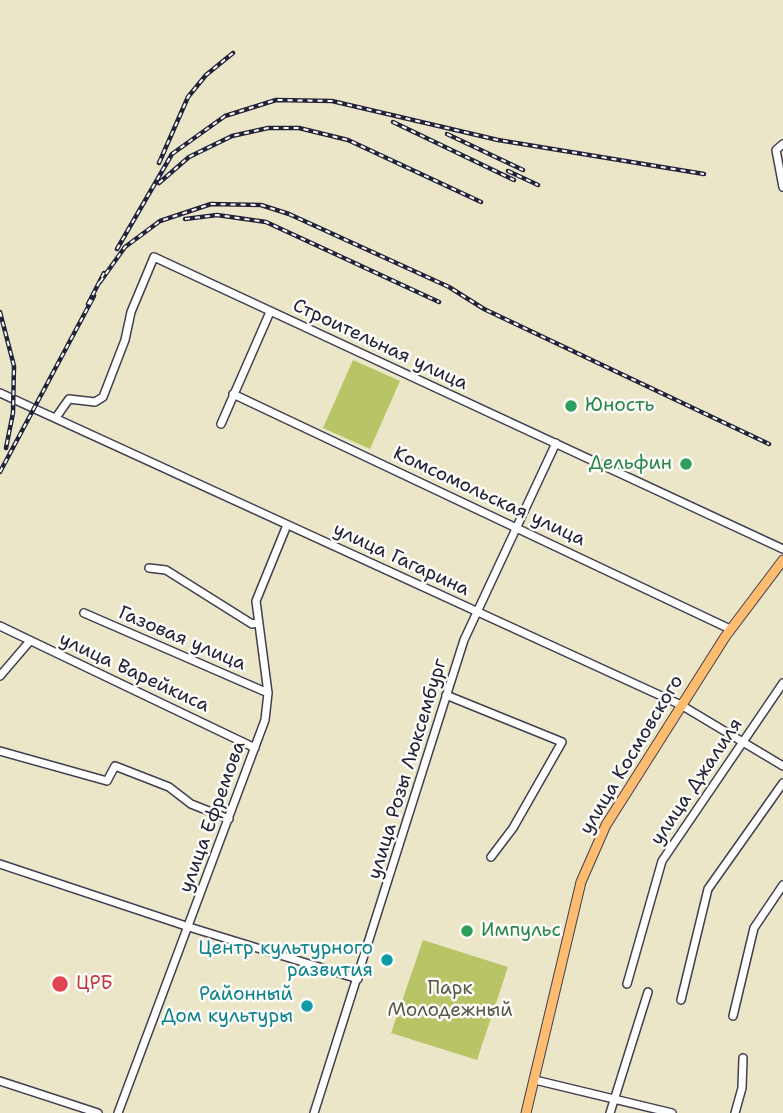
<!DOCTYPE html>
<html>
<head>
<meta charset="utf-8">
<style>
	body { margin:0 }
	canvas { display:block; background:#ebe6c8 }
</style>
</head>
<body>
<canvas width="783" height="1113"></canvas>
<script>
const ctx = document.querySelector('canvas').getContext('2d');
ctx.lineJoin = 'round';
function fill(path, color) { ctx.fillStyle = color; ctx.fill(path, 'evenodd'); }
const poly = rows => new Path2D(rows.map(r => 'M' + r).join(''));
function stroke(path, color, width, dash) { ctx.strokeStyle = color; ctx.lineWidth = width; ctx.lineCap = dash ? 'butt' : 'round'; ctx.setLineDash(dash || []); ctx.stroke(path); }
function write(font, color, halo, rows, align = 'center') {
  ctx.font = font + ' "Shantell Sans",sans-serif'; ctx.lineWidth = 5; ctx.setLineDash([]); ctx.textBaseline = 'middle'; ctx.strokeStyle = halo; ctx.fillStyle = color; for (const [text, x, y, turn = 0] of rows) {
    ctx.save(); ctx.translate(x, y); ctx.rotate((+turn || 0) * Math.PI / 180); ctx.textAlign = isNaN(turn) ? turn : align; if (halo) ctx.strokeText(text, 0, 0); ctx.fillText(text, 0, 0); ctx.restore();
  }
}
const green = poly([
	[353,360,400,381,370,449,323,428],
	[423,940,508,967,477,1060,391,1033]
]);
const minor = poly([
	[783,144,776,150,783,187],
	[0,393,681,705,783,766],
	[233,394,730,629],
	[57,416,69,399,95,402,103,397,125,340,131,312,154,257,783,549],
	[221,424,270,312],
	[149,568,166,570,252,624,258,623],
	[84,613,268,693],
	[0,626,255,748],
	[0,676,30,641],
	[446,695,562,742,513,828,491,857],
	[0,751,107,781,115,766,169,787,191,804,229,819],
	[0,864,189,927,358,979],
	[627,984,662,861,783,683],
	[681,1000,708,889,783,783],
	[733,1016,754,928,783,885],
	[535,1080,672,1113],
	[0,1081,98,1113],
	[118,1113,265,720,268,693,256,601,287,525],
	[314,1113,464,640,556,443],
	[610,1113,648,992],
	[735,1113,742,1088,743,1058]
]);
const major = poly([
	[526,1113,581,882,606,825,725,637,783,560]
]);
const rail = poly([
	[393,122,514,180],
	[447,134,523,170],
	[159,163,188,97,206,75,233,53],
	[508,171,538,185],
	[159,183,189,157,232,136,268,128,299,128,348,140,481,202],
	[185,219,217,215,266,222,439,302],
	[117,249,172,154,225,116,276,100,332,101,498,140,704,174],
	[100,282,125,247,160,221,211,204,261,205,289,214,449,287,484,309,769,444],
	[88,304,104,273],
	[0,312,14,366,13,413,6,448],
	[0,472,94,296]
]);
const markers = [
	[571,406,7,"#2e9e5b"],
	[686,464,7,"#2e9e5b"],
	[467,931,7,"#2e9e5b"],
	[387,960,7,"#0f9aa8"],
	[60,984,9,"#e0444e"],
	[307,1006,7,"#0f9aa8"]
];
const streetNames = [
	["Строительная улица",380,345,25],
	["Комсомольская улица",489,497,25],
	["улица Гагарина",401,560,25],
	["Газовая улица",182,639,23],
	["улица Варейкиса",134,673,25],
	["улица Космовского",632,755,-59],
	["улица Розы Люксембург",408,769,-73],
	["улица Джалиля",697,782,-56],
	["улица Ефремова",213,817,-70]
];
const leisureNames = [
	["Юность",585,406],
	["Дельфин",672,464,"right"],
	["Импульс",481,931]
];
const cultureNames = [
	["Центр культурного",373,949],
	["развития",373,971],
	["Районный",293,995],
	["Дом культуры",293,1017]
];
const healthNames = [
	["ЦРБ",76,984]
];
const parkNames = [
	["Парк",450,989],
	["Молодежный",450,1011]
];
fill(green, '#b8c466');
stroke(minor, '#403f50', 10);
stroke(major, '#403f50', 11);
stroke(minor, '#fff', 7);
stroke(major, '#febc70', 9);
stroke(rail, '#22223b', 4.5);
stroke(rail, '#fdfcf7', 2, [5]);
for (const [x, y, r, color] of markers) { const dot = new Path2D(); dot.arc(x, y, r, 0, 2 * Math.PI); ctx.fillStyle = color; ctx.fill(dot); stroke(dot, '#fdfcf7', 2.5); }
write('19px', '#22223b', '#fdfcf7', streetNames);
write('19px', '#27864d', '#fdfcf7', leisureNames, 'left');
write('19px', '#0d838f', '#fdfcf7', cultureNames, 'right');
write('19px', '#be3a42', '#fdfcf7', healthNames, 'left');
write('19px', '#565b4a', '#fdfcf7', parkNames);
</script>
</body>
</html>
